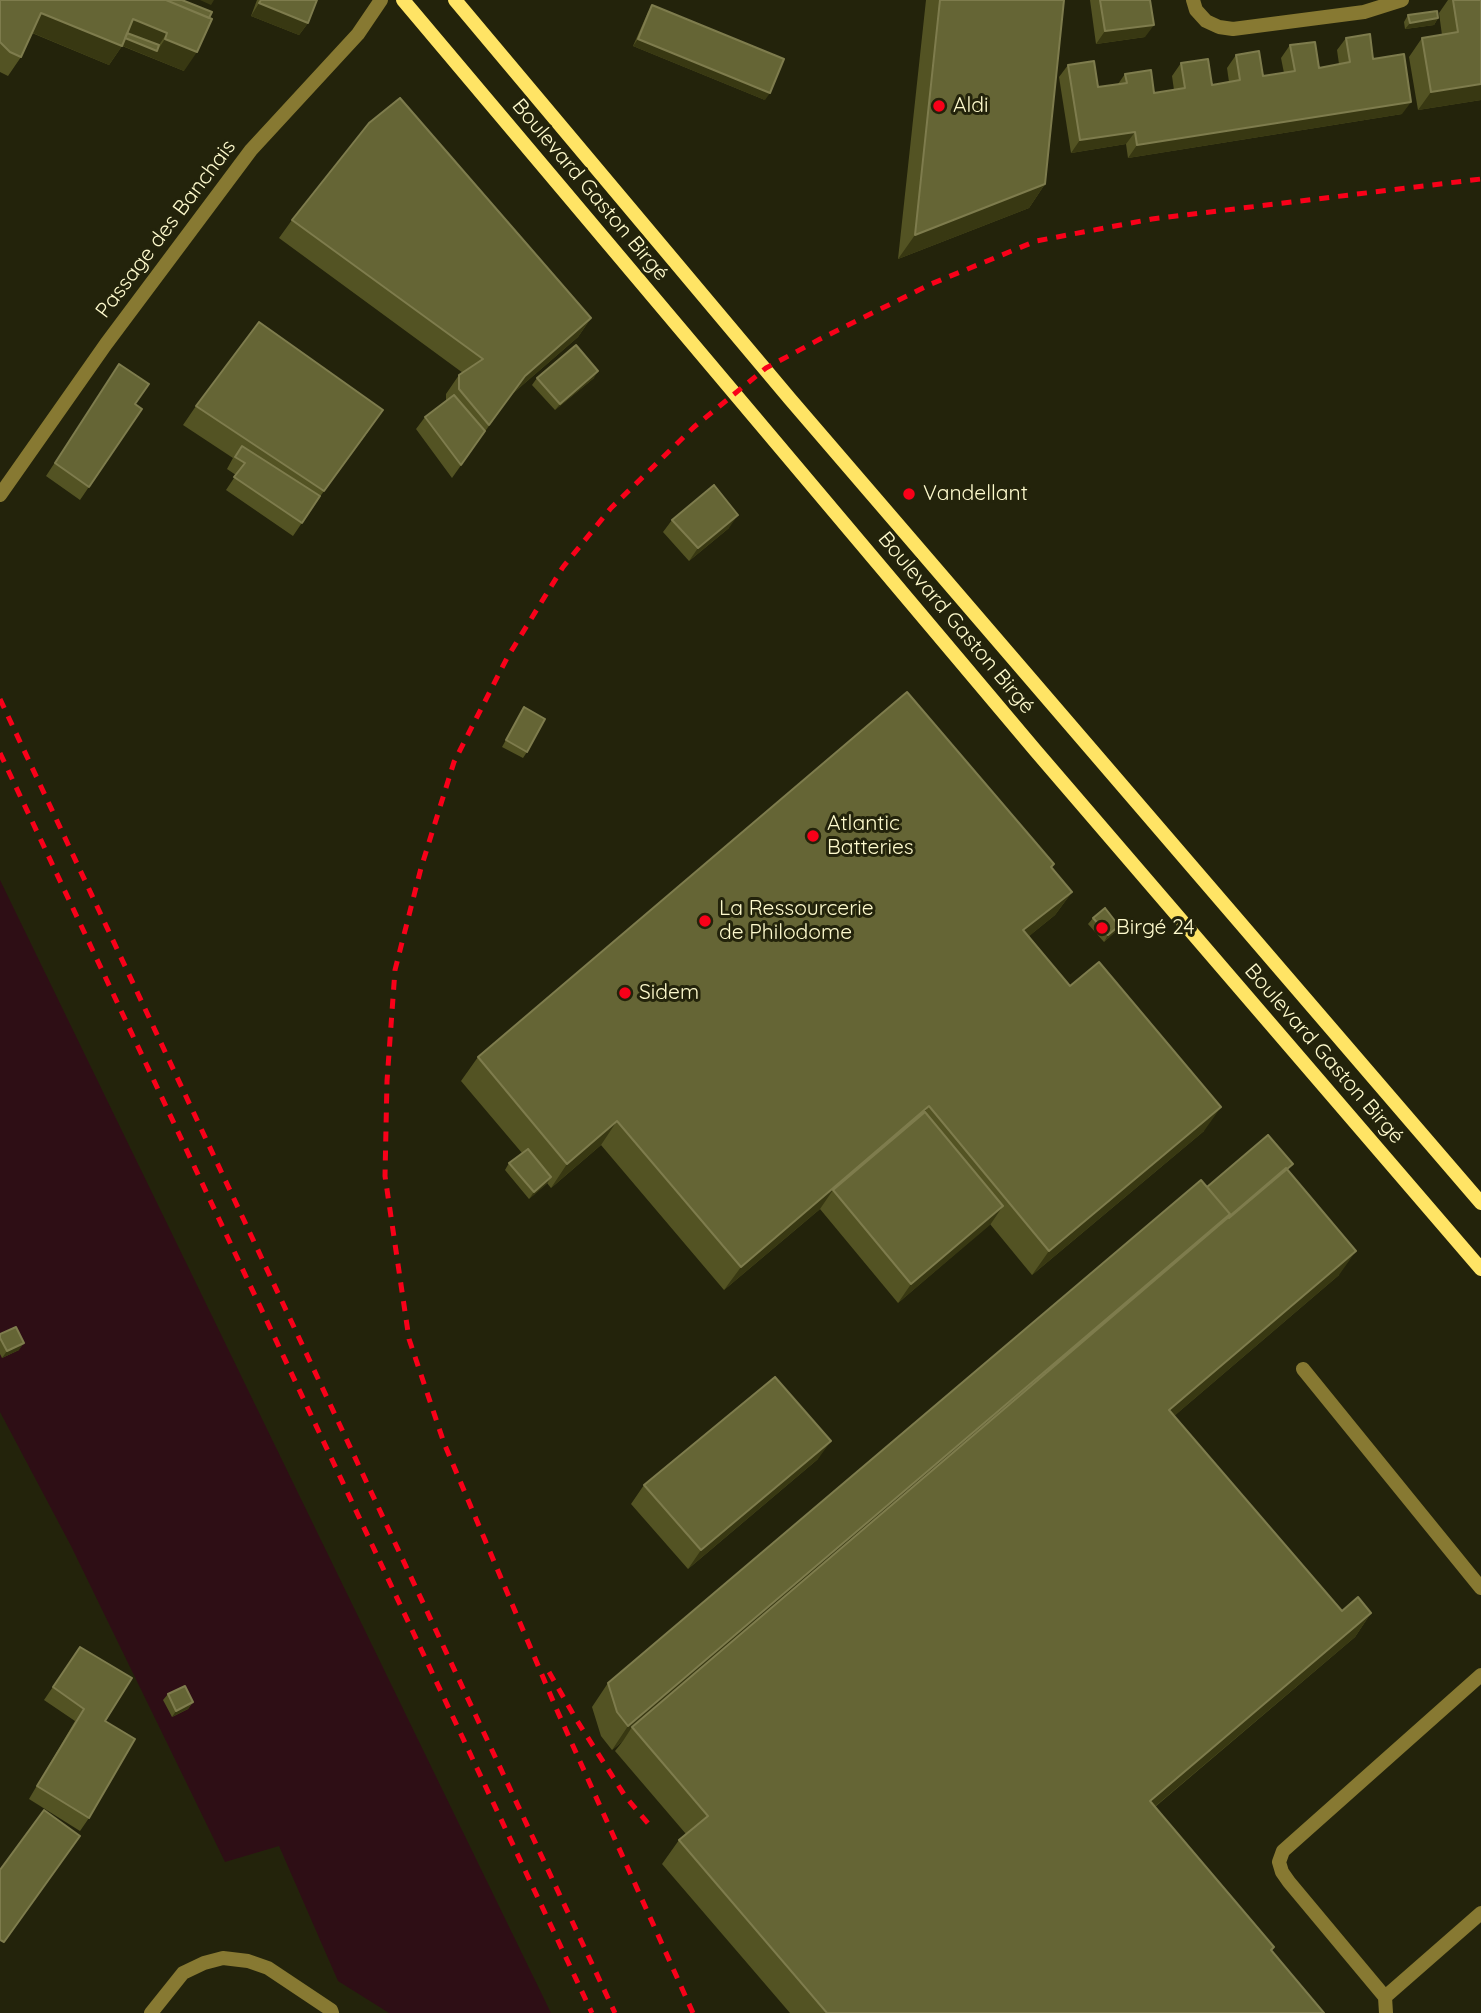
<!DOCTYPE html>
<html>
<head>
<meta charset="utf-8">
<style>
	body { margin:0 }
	canvas { display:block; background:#23230b }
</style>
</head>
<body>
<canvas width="1481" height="2013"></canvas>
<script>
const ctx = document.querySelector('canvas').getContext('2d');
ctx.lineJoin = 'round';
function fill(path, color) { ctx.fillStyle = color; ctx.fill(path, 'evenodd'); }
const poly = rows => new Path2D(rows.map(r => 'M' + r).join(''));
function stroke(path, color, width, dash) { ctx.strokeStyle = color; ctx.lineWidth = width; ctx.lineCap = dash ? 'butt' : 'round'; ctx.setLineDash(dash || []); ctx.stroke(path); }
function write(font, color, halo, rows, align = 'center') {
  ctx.font = font + ' Quicksand,sans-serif'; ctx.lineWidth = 6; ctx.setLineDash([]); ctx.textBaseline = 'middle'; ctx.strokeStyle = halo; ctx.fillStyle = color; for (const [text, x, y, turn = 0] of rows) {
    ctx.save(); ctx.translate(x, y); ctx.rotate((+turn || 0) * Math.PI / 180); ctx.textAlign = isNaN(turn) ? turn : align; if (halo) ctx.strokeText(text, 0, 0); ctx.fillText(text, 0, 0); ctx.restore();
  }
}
const green = poly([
	[0,880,551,2013,389,2013,338,1981,279,1846,225,1862,71,1546,0,1412]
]);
const lane = poly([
	[1303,1369,1481,1588],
	[1481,1675,1283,1851,1279,1862,1282,1872,1289,1882,1385,1997,1481,1913],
	[1385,1997,1386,2013]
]);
const street = poly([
	[1193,0,1196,10,1206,21,1219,27,1233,29,1364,12,1402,0],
	[0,495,106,344,251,150,358,34,381,0],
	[151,2013,183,1973,204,1963,223,1958,248,1961,268,1968,331,2010,332,2013]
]);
const secondary = poly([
	[403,0,1035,750,1481,1269],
	[455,0,790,399,1481,1203]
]);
const rail = poly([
	[0,699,615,2013],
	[0,753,592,2013],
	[549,1672,576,1719,625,1796,651,1827],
	[693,2013,556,1708,444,1443,409,1339,385,1176,387,1081,395,970,421,868,454,762,507,658,563,567,611,508,694,427,766,368,820,339,931,284,1036,241,1152,219,1481,179]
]);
const wall = poly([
	[0,0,182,0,184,71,122,46,109,65,32,33,21,57,8,76,0,72],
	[257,0,317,0,308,23,299,35,251,16],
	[926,0,1064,0,1045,184,1029,208,898,259],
	[1090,0,1150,0,1145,37,1096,44],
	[1448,0,1481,0,1481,100,1418,110,1409,57,1422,38,1442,35,1439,13],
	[652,5,765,100,633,46,648,12],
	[1408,15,1438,18,1434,25,1405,29,1404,22],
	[1346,38,1373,59,1402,114,1128,158,1126,144,1071,153,1059,77,1068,65,1098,87,1118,84,1125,74,1154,93,1174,90,1172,76,1181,63,1212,85,1229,82,1227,68,1236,55,1263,76,1284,73,1281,58,1290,45,1319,68,1339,64,1337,50],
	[292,220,591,318,578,337,511,395,452,478,416,429,425,417,446,401,446,394,459,375,463,373,279,238],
	[111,377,135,404,142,409,80,500,46,476],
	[537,378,594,378,555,410,532,385],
	[196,406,370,429,316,502,293,536,226,490,236,475,227,469,233,458,183,425],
	[672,520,729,528,689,561,663,532],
	[524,707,527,752,523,758,502,747],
	[1054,864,1051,868,1072,892,1055,915,1029,936,1070,986,1204,1131,1032,1275,990,1224,898,1303,820,1209,724,1290,601,1145,551,1188,547,1183,529,1199,505,1170,509,1163,522,1153,461,1081,478,1057],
	[1093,918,1119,926,1115,932,1104,942,1088,924],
	[1288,1171,1339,1275,1174,1416,1342,1611,1371,1613,1355,1637,1155,1807,1274,1947,1272,1951,1324,2013,790,2013,662,1864,679,1840,686,1834,615,1751,623,1741,612,1750,601,1736,592,1707,608,1683,1207,1187],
	[0,1334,19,1350,2,1358,0,1354],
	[818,1459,688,1569,631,1504,644,1485],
	[80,1647,105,1721,89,1818,80,1831,29,1799,75,1721,44,1700],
	[168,1694,193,1702,188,1709,172,1717,163,1700]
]);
const shadedWall = poly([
	[200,0,214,0,211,5],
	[259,3,308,23,299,35,251,16],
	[41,13,122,46,109,65,28,31],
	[1438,18,1434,25,1405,29,1410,23],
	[133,19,167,33,155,51,157,51,165,39,197,52,184,71,118,44],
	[1154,25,1145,37,1096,44,1105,31],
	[638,39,770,93,765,100,633,46],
	[1481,84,1481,100,1418,110,1431,92],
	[1411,102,1402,114,1128,158,1137,145],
	[1135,132,1126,144,1071,153,1080,140],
	[1045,184,1029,208,898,259,915,235],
	[591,318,578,337,511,395,452,478,525,376],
	[598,371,594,378,555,410,560,404],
	[738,515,729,528,689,561,698,548],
	[1072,892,1055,915,1007,954,1023,930],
	[1119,926,1115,932,1104,942,1108,935],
	[929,1106,912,1130,833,1190,820,1209,724,1290,741,1267],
	[1221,1107,1204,1131,1032,1275,1049,1251],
	[617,1121,601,1145,551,1188,567,1164],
	[551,1177,547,1184,529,1199,534,1192],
	[1003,1206,990,1225,898,1303,911,1284],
	[1230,1214,1213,1238,632,1727,623,1741,612,1750,628,1726],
	[1356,1251,1339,1275,1153,1434,1169,1410],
	[24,1343,19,1350,2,1358,7,1351],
	[831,1441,818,1459,688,1569,701,1550],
	[1371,1613,1355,1637,1133,1825,1150,1801],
	[193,1702,188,1709,172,1717,176,1711]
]);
const building = poly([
	[0,0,166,0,212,19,197,52,165,39,167,33,133,19,122,46,41,13,21,57,10,52,0,42,0,0],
	[166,0,182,0,212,12,209,18,166,0],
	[261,0,317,0,308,23,259,3,261,0],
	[940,0,1064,0,1045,184,915,235,940,0],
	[1100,0,1150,0,1154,25,1105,31,1100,0],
	[1453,0,1481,0,1481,84,1431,92,1422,38,1458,32,1453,0],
	[652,5,784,59,770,93,638,39,652,5],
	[1437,11,1438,18,1410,23,1408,15,1437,11],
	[127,33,159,45,157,51,125,38,127,33],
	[1370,34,1373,59,1404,54,1411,102,1137,145,1135,132,1080,140,1068,65,1094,61,1098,87,1127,83,1125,74,1151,70,1154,93,1185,88,1181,63,1208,59,1212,85,1240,80,1236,55,1259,51,1263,76,1295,71,1290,45,1315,42,1319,68,1350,62,1346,38,1370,34],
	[400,98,591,318,525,376,489,425,459,389,459,375,483,359,292,220,369,123,400,98],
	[259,322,383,410,324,491,196,406,259,322],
	[576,345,598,371,560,404,537,378,576,345],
	[119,364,149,384,135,404,142,409,89,487,55,463,119,364],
	[454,395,485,431,461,465,425,417,454,395],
	[242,446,320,496,302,523,234,477,245,463,235,457,242,446],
	[714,485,738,515,698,548,672,520,714,485],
	[907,692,1054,864,1051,867,1072,892,1023,930,1070,986,1099,962,1221,1107,1049,1251,929,1106,741,1267,617,1121,567,1164,478,1057,907,692],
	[524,707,545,719,527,752,506,740,524,707],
	[1105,908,1119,926,1108,935,1093,918,1105,908],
	[925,1112,1003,1206,911,1284,833,1190,925,1112],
	[1268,1135,1293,1164,1229,1218,1230,1214,1207,1187,1268,1135],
	[528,1149,551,1177,534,1192,509,1163,528,1149],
	[1286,1168,1356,1251,1169,1410,1342,1611,1358,1597,1371,1613,1150,1801,1274,1947,1271,1950,1324,2013,827,2013,679,1840,708,1816,632,1727,1286,1168],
	[1201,1180,1230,1214,628,1726,617,1712,608,1683,1201,1180],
	[16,1327,24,1343,7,1351,0,1338,0,1334,16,1327],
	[775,1377,831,1441,701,1550,644,1485,775,1377],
	[80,1647,132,1678,105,1721,135,1739,89,1818,37,1786,84,1709,53,1687,80,1647],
	[185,1686,193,1702,176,1711,168,1694,185,1686],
	[44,1810,80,1836,4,1942,0,1940,0,1870,44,1810]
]);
const markers = [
	[939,106,7,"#f90019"],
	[909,494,7,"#f90019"],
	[813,836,7,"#f90019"],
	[705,921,7,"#f90019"],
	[1102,928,7,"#f90019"],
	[625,993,7,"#f90019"]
];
const poiNames = [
	["Aldi",953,106],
	["Vandellant",923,494],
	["Atlantic",827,824],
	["Batteries",827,848],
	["La Ressourcerie",719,909],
	["de Philodome",719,933],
	["Birgé 24",1116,928],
	["Sidem",639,993]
];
const streetNames = [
	["Boulevard Gaston Birgé",590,190,50],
	["Passage des Banchais",166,229,-53],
	["Boulevard Gaston Birgé",956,623,50],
	["Boulevard Gaston Birgé",1324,1054,49]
];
fill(green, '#2e0e15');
stroke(lane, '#877932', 14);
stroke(street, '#877932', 14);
stroke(secondary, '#ffe465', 14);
stroke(rail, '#f90019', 5, [10, 9]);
fill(wall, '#535323');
fill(shadedWall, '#383812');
fill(building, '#656535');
stroke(building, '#7e7c4d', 2);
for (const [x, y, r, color] of markers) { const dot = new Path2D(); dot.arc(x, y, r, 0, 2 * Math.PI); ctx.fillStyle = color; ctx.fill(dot); stroke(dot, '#23230b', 2.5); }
write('21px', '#fffbce', '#23230b', poiNames, 'left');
write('21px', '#fffbce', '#23230b', streetNames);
</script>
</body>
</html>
